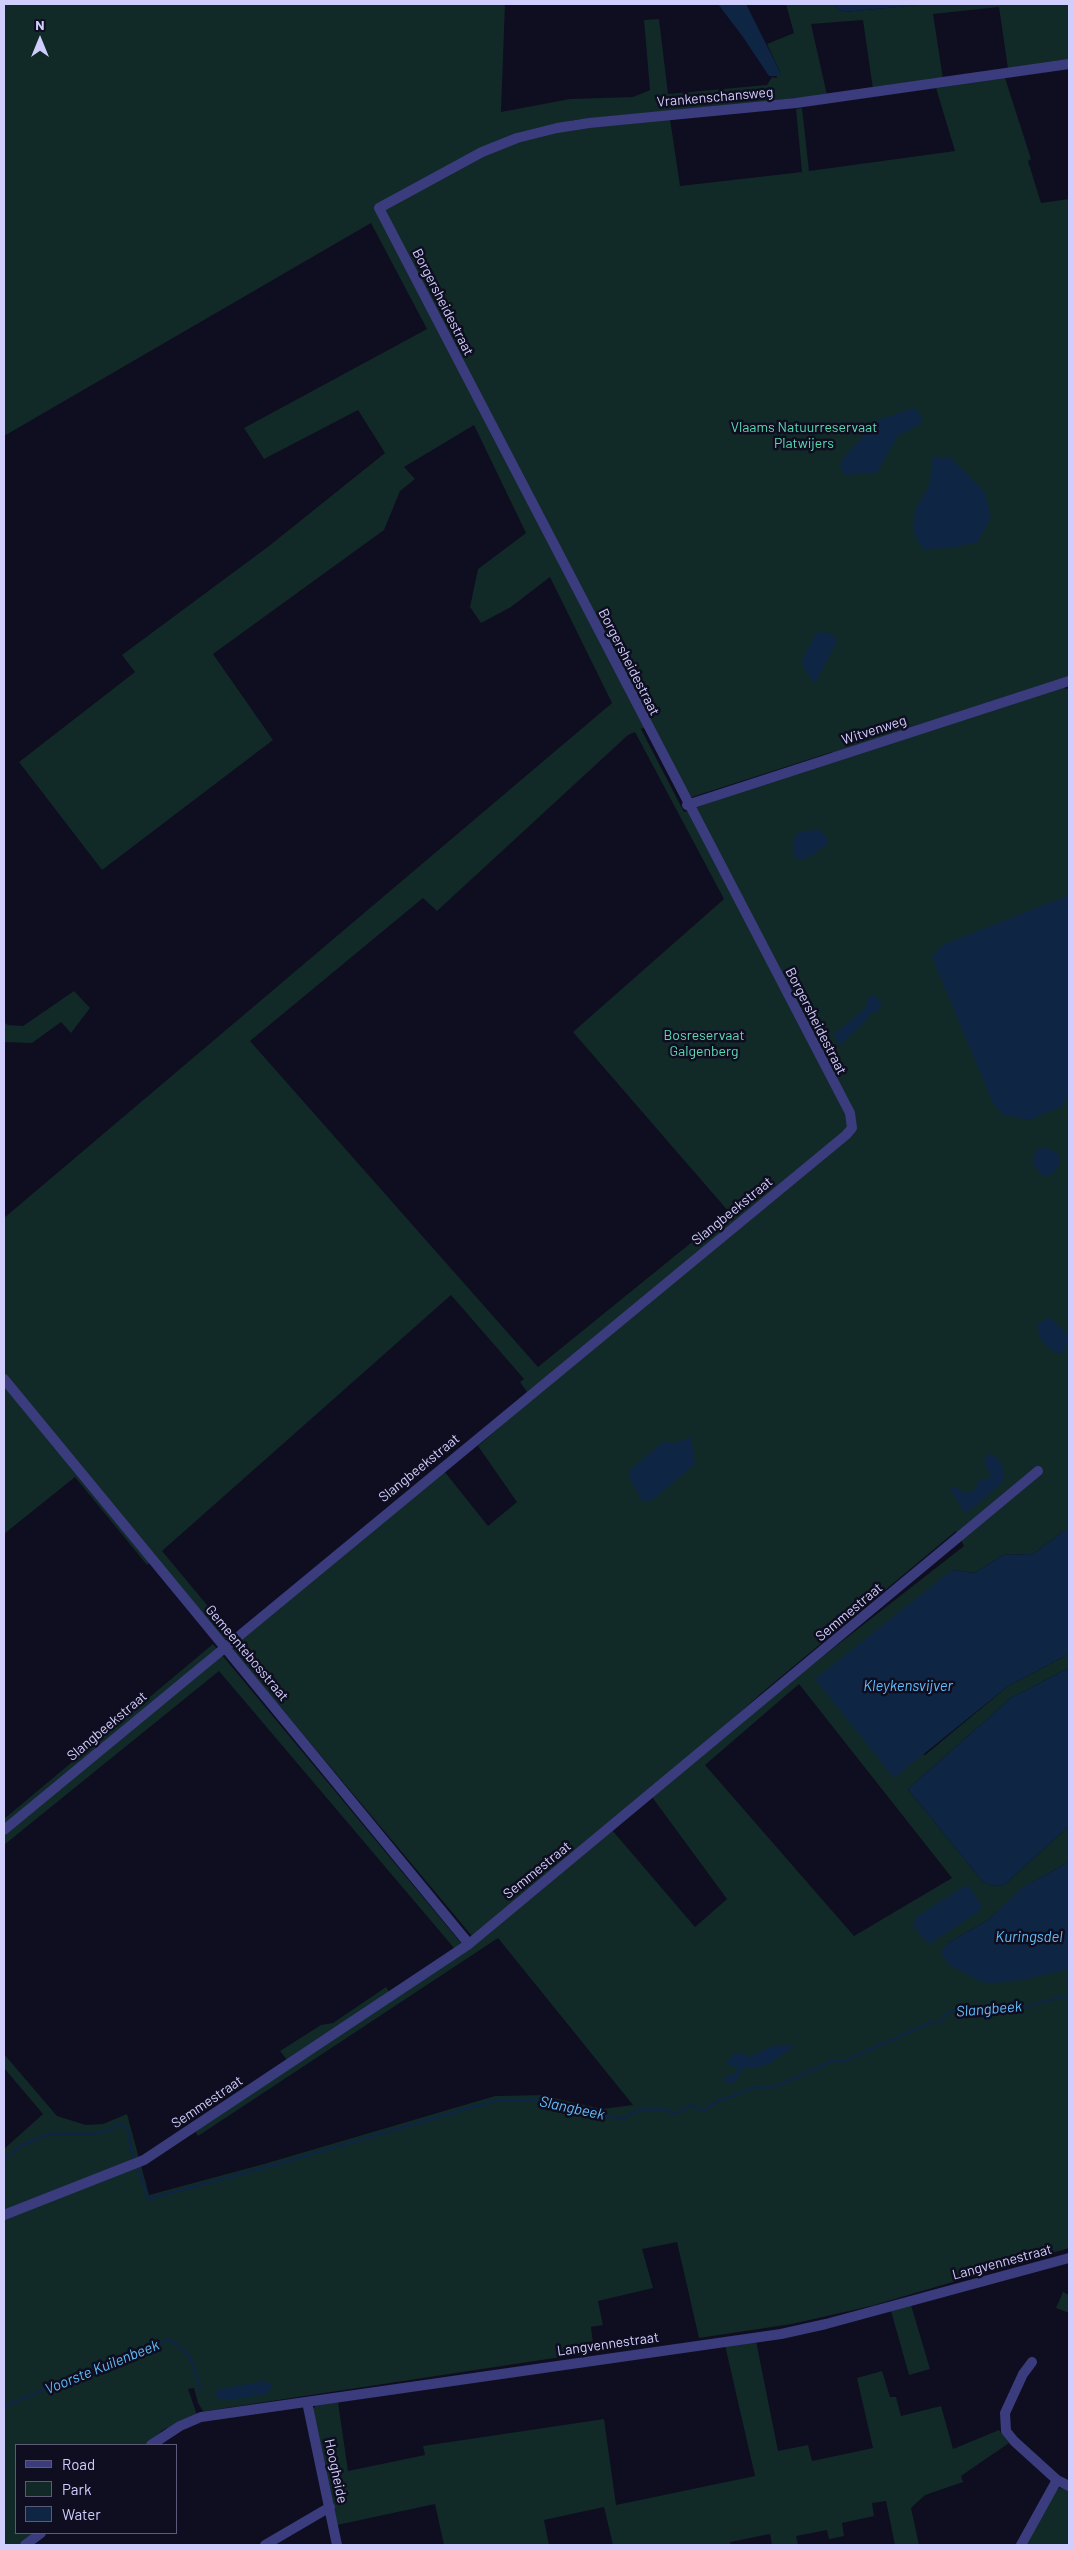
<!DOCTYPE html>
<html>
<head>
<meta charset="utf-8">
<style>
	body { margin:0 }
	#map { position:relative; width:1073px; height:2549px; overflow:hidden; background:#0f0d20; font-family:Barlow,sans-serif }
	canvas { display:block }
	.frame { position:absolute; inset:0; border:5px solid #d0cefd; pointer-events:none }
	.legend { position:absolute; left:15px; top:2444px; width:162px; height:90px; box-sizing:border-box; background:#0f0d20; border:1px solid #5c5a78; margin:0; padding:6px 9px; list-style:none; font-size:15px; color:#d0cefd }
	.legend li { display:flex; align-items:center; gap:10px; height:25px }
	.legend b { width:25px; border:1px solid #5c5a78 }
	.north { position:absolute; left:15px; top:15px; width:50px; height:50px; -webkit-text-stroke:4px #0f0d20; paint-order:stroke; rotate:0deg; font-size:14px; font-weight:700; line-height:20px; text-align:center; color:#d0cefd }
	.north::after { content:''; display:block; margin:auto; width:18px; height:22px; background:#d0cefd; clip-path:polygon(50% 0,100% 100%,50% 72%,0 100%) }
</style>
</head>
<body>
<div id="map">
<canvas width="1073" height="2549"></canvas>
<div class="frame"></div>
<ul class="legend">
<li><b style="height:6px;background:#3a3c7d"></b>Road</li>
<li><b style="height:14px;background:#112927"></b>Park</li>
<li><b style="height:14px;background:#0e2643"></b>Water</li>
</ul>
<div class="north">N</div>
</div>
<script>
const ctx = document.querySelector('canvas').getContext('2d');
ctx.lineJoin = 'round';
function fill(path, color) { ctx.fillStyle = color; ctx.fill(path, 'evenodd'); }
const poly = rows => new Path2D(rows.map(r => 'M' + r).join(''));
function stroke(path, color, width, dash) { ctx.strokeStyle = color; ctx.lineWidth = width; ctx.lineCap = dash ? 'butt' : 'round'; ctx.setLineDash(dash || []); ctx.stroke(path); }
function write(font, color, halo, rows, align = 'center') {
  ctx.font = font + ' Barlow,sans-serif'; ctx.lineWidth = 5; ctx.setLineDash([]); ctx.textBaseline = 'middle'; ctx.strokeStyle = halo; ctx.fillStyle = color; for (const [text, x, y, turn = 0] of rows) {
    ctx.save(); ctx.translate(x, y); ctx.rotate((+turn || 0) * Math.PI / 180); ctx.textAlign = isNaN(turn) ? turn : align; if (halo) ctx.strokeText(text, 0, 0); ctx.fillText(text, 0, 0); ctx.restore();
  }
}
const green = poly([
	[4,4,505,4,501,112,570,99,633,97,650,90,644,20,659,19,668,94,767,85,772,77,776,78,780,72,767,44,794,33,786,4,834,4,838,9,844,12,929,4,1069,4,1069,60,1008,69,999,7,933,14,943,79,873,89,863,20,811,24,827,95,574,120,530,130,569,129,670,119,680,186,802,172,796,109,802,108,809,171,955,151,936,88,1005,78,1031,159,1028,161,1041,203,1069,199,1069,677,1062,679,1065,689,1069,688,1069,1549,1061,1533,1033,1554,1003,1555,975,1573,952,1570,924,1756,1008,1686,1069,1654,1069,1668,1011,1698,908,1789,983,1882,994,1886,1004,1885,1069,1826,1069,1862,1029,1884,1069,1868,1069,2248,871,2306,792,2324,699,2338,677,2242,642,2249,653,2288,598,2301,603,2325,591,2327,594,2352,206,2411,203,2411,198,2403,194,2388,188,2389,197,2415,163,2430,145,2445,16,2445,16,2533,35,2533,19,2545,4,2545,4,2149,43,2114,4,2068,4,2054,57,2116,86,2125,103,2124,127,2114,149,2195,264,2164,495,2096,541,2095,602,2109,633,2105,498,1938,198,2136,192,2126,287,2060,280,2051,321,2025,333,2023,386,1987,390,1993,454,1948,219,1671,4,1845,4,1819,213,1644,461,1943,472,1936,230,1647,444,1471,488,1526,517,1502,478,1446,532,1399,520,1382,524,1379,451,1295,162,1551,232,1635,224,1641,154,1558,147,1565,75,1477,4,1534,4,1218,612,703,550,577,511,607,481,623,470,607,478,569,526,533,474,425,404,467,415,479,400,491,384,530,213,654,273,740,102,870,19,762,135,672,122,655,269,546,385,453,358,410,264,459,244,428,427,329,371,223,4,436],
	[650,724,689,798,832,752,834,757,684,812,641,729],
	[635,732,724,899,573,1032,729,1212,538,1367,250,1041,423,898,437,911,628,735],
	[956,1531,964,1546,795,1678,652,1797,727,1899,695,1927,612,1830,683,1763,764,1691],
	[799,1684,952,1878,854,1936,705,1765],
	[1020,1891,948,1964,948,1943,988,1920],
	[74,991,90,1008,71,1033,61,1022,32,1043,4,1042,4,1022,8,1025,23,1026],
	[1063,2292,1069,2295,1069,2313,1056,2308],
	[911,2305,930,2369,909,2375,891,2311],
	[756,2341,778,2451,808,2445,812,2461,873,2448,857,2378,882,2371,890,2397,896,2397,901,2416,941,2406,953,2449,999,2430,1009,2443,961,2476,963,2482,925,2495,911,2508,919,2545,895,2545,886,2501,872,2503,874,2516,842,2523,844,2536,829,2539,827,2530,796,2536,798,2545,772,2545,770,2534,730,2542,731,2545,613,2545,604,2507,544,2520,549,2545,444,2545,435,2504,337,2525,313,2409,316,2405,338,2402,348,2471,425,2455,423,2446,604,2419,616,2505,755,2476,725,2345],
	[1060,2488,1069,2490,1069,2545,1026,2545,1053,2491]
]);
const water = poly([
	[718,4,746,4,780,72,779,76,769,76,743,37],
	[834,4,929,4,844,12,838,9],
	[913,408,919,412,923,422,897,437,877,473,845,475,840,467,843,458,878,420],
	[932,457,951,458,984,491,991,517,978,542,952,548,923,549,913,531,915,510,930,484],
	[825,632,838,639,815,684,801,663,816,633],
	[820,830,826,836,828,844,809,857,798,860,794,856,794,837,801,831],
	[1069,895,1069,1093,1063,1106,1029,1120,1003,1115,993,1103,932,957,942,945],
	[875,995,882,1004,878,1011,871,1013,864,1023,840,1045,833,1035,866,1008,868,997],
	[1048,1148,1059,1155,1059,1166,1052,1174,1044,1177,1034,1166,1033,1158,1037,1149],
	[1049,1317,1065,1332,1068,1341,1063,1354,1050,1350,1039,1336,1038,1324],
	[691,1437,695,1464,654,1499,643,1502,630,1479,630,1470,663,1442,676,1443],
	[991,1453,1000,1461,1004,1471,1003,1482,968,1512,964,1512,950,1489,955,1486,964,1493,975,1490,979,1480,989,1478,990,1474,983,1460],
	[1069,1527,1069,1654,1008,1686,894,1778,815,1679,952,1570,975,1573,1003,1555,1033,1554],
	[1069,1668,1069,1826,1004,1885,994,1886,983,1882,908,1789,1011,1698],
	[1069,1862,1069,1969,1016,1981,994,1983,981,1982,948,1964,941,1952,948,1943,988,1920,1023,1887],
	[966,1885,971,1889,982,1906,977,1913,929,1944,914,1927,915,1918],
	[796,2045,771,2063,756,2068,744,2068,734,2083,724,2082,724,2078,738,2072,737,2067,730,2066,726,2063,735,2053,744,2053,748,2058,772,2046],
	[265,2381,272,2385,268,2394,230,2400,220,2399,215,2395,215,2390]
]);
const stream = poly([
	[4,2160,20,2146,50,2134,94,2134,108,2131,120,2123,127,2127,133,2158],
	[138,2168,148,2199,271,2166,497,2100,539,2100,621,2119,642,2109,668,2110,674,2114,691,2105,704,2111,714,2103,753,2088,776,2087,832,2061,844,2061,932,2022,939,2023,948,2012,1022,2008,1069,1995],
	[4,2406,170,2339,190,2357,201,2391]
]);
const minor = poly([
	[687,805,1069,681],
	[4,1379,469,1944],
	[4,1830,846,1135,852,1128,850,1113,379,208,482,152,517,138,557,128,589,123,796,103,1069,64],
	[4,2215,144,2160,469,1944,1038,1471],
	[1032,2362,1023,2374,1005,2413,1006,2431,1014,2441,1057,2480,1069,2486],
	[307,2402,337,2545],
	[151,2445,180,2426,201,2417,781,2334,826,2324,1069,2258],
	[25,2545,41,2533],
	[265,2545,330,2507],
	[1021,2545,1057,2480]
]);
const streetNames = [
	["Vrankenschansweg",715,97,-5],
	["Borgersheidestraat",443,302,63],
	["Borgersheidestraat",629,662,63],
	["Witvenweg",874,730,-18],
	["Borgersheidestraat",816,1021,63],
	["Slangbeekstraat",732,1211,-39],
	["Slangbeekstraat",419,1468,-39],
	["Semmestraat",849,1612,-40],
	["Gemeentebosstraat",247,1653,50],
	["Slangbeekstraat",107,1726,-40],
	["Semmestraat",537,1870,-39],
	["Semmestraat",207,2102,-34],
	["Langvennestraat",1002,2262,-15],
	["Langvennestraat",608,2344,-8],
	["Hoogheide",336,2471,78]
];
const parkNames = [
	["Vlaams Natuurreservaat",804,427],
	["Platwijers",804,443],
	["Bosreservaat",704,1035],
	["Galgenberg",704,1051]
];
const waterNames = [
	["Kleykensvijver",908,1686],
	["Kuringsdel",1029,1937],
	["Slangbeek",989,2009,-5],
	["Slangbeek",572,2108,12],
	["Voorste Kuilenbeek",102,2367,-22]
];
fill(green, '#112927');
fill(water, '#0e2643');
stroke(stream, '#0e2643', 2.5);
stroke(minor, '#3a3c7d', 10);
write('14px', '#d0cefd', '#0f0d20', streetNames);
write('14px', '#5ddab2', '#0f0d20', parkNames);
write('italic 15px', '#60bdf9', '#0f0d20', waterNames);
</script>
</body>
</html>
